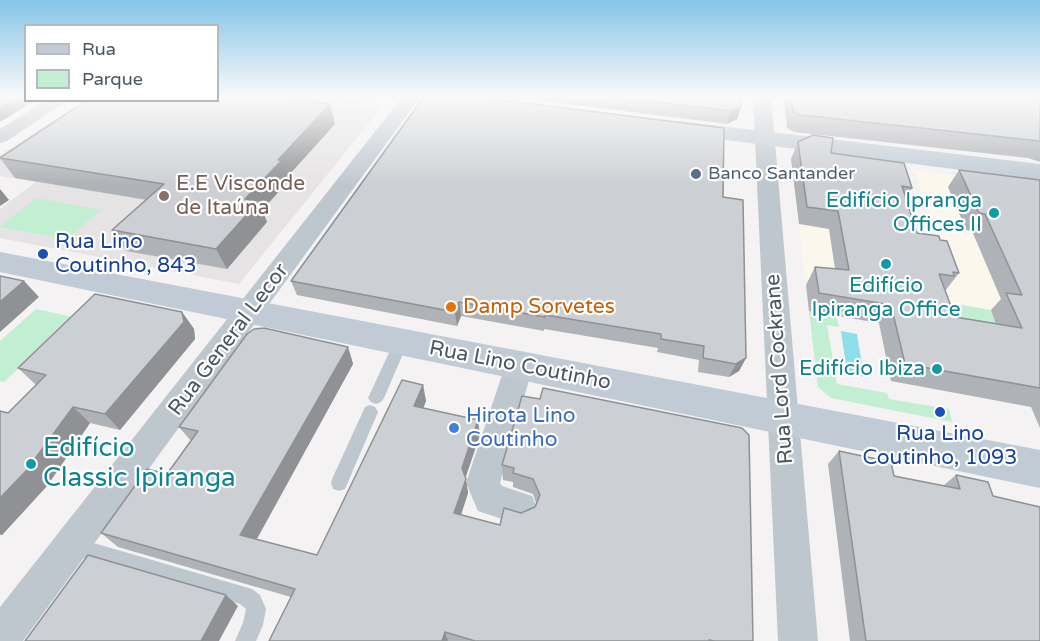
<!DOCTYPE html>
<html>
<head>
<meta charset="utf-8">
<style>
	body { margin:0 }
	#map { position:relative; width:1040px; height:641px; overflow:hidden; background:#f4f2f2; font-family:"Varela Round",sans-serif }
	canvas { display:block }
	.legend { position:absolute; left:24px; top:24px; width:195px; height:78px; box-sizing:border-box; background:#fff; border:2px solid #b7bbbf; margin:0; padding:8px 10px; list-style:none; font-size:18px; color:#4a565f }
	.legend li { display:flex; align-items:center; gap:12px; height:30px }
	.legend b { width:30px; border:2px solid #b7bbbf }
</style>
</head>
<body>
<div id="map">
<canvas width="1040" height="641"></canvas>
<ul class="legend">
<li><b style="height:8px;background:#c0cbd5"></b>Rua</li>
<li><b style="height:16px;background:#c2efd1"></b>Parque</li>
</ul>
</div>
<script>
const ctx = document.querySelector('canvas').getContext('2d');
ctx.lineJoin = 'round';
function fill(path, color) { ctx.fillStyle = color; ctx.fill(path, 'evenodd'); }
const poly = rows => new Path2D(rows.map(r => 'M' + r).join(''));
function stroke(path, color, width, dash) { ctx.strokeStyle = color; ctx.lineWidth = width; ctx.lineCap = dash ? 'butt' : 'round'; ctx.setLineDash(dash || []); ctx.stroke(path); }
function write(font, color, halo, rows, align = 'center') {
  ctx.font = font + ' "Varela Round",sans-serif'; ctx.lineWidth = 4.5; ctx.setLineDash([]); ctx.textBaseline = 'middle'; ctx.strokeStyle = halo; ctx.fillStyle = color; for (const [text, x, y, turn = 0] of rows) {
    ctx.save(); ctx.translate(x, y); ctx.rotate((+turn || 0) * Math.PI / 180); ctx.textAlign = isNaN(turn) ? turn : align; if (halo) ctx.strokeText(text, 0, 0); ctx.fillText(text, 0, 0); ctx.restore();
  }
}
const commercial = poly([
	[914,170,1040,186,1006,313,805,279,799,224,941,245]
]);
const education = poly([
	[218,96,325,96,376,103,381,108,239,284,0,238,0,209,36,182,0,176,0,155,83,101,218,100]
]);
const green = poly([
	[36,198,101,210,66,239,0,227],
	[932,300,991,310,1000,332,938,321],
	[36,309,72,317,4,382,0,381,0,341],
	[809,311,836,315,839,327,827,325,837,384,887,393,889,399,949,409,952,422,831,398,818,387]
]);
const water = poly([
	[841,331,857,334,864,377,847,373]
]);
const lane = poly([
	[401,337,406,338,408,342,384,398,381,402,376,404,371,402,368,398,394,342,396,338,401,337],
	[370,405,375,407,378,412,345,489,339,491,333,489,331,483,333,477,365,407,370,405],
	[73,537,252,589,260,595,266,609,263,625,256,641,235,641,243,623,246,609,240,604,73,555,67,552,64,546,67,540,73,537]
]);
const street = poly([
	[403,96,421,96,23,641,0,641,0,607,403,96],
	[753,96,771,96,818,641,778,641,753,96],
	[46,100,68,100,7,141,0,143,0,129,46,100],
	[519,354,529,358,533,366,500,483,502,486,532,496,537,508,532,520,520,525,478,511,466,483,505,366,509,358,519,354]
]);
const secondary = poly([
	[679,121,1040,164,1040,180,671,133,667,128,671,123,679,121],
	[0,252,1040,450,1040,488,0,272,0,252]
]);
const wall = poly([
	[504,96,741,96,741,107,737,119,727,124],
	[783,96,1040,96,1040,162,1028,158,794,132,787,128],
	[335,124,288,176,289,180,262,211,267,222,227,269,126,251,112,230,147,200,15,178,0,158],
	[798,142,831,153,912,188,906,198,917,233,940,240,959,273,945,291,955,317,996,324,991,310,1001,299,972,231,966,230,948,187,959,170,1040,180,1040,428,1031,407,891,381,879,323,809,311,806,285,815,267,835,269,829,229,799,224,791,159],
	[723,197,746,358,739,371,729,377,698,372,699,360,657,352,658,348,544,329,544,331,461,316,457,326,297,295,291,281],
	[182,312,194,329,195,339,120,430,90,423,47,486,2,535,0,535,0,411,8,413,36,385,18,368],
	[348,347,353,364,256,539,317,555,423,385,426,401,423,408,480,435,465,478,468,493,461,515,500,525,535,507,536,503,533,494,513,487,513,482,503,480,502,465,522,396,753,641,269,641,291,597,118,547,101,533,167,474,191,441,179,427],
	[839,451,894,476,943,486,956,475,1040,641,850,641,828,464]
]);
const shadedWall = poly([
	[21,96,26,96,26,100,36,100,0,122,0,109],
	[330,104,335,124,288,176,289,180,262,210,267,222,227,269,216,249,245,199,278,160],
	[741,107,737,119,727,124,731,111],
	[0,189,9,200,0,206],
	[24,281,39,297,0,332,0,302],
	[459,302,461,316,457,326,455,312],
	[182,312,194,329,195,339,120,430,105,414],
	[348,347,353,364,252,548,240,535],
	[746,358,739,371,729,377,736,364],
	[423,385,426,401,418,422,414,406],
	[73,407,90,423,47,486,2,535,0,534,0,498],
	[478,420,480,435,464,482,462,468],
	[466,479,468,493,457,527,454,513],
	[226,595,238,606,219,641,201,641],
	[445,632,448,641,442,641]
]);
const building = poly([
	[0,96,21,96,0,109,0,96],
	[218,96,268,96,330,104,278,160,282,160,245,199,259,201,216,249,112,230,164,184,0,158,87,100,218,100,218,96],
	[431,96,469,96,724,128,723,197,743,200,746,358,736,364,703,358,704,346,661,339,661,334,545,315,545,317,459,302,455,312,291,281,423,98,431,96],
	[604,96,741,96,741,107,731,111,604,96],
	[791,96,1040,96,1040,141,801,115,793,112,791,96],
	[813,135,833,138,831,153,904,163,912,188,902,186,917,233,939,236,940,240,947,241,959,273,953,272,954,276,939,274,955,317,1022,328,1006,293,1022,295,985,214,979,213,959,170,1040,180,1040,388,905,364,891,305,819,293,815,267,849,270,838,211,807,207,798,142,813,135],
	[0,276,24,281,0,302,0,276],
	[95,294,182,312,184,322,105,414,73,407,26,471,0,498,0,411,8,413,46,375,18,368,95,294],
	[264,328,348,347,240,535,317,555,402,380,423,385,414,406,478,420,462,468,466,479,454,513,500,525,504,508,521,513,535,507,540,495,533,479,513,473,514,468,502,465,522,396,540,399,543,388,742,428,749,435,753,641,714,641,709,640,709,641,475,641,445,632,442,641,269,641,295,589,101,533,147,469,167,474,198,431,179,427,247,334,254,329,264,328],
	[839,451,891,462,894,476,960,489,956,475,988,482,993,496,1040,507,1040,641,866,641,839,451],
	[88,555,226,595,201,641,25,641,88,555]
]);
const markers = [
	[696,174,6,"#5c6f8a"],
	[164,196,6,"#8d6e63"],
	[994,213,6,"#0f9aa8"],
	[43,254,6,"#1a4fb4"],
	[886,264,6,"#0f9aa8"],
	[451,307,6,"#e8710a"],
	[937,369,6,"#0f9aa8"],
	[940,412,6,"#1a4fb4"],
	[454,428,6,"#3f7fe0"],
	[31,464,6,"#0f9aa8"]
];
const farServicenames = [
	["Banco Santander",708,174]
];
const educationNames = [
	["E.E Visconde",176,184],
	["de Itaúna",176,208]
];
const cultureNames = [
	["Edifício Ipranga",982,201],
	["Offices II",982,225],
	["Edifício",886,286,"center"],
	["Ipiranga Office",886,310,"center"],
	["Edifício Ibiza",925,369]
];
const transitNames = [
	["Rua Lino",55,242],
	["Coutinho, 843",55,266],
	["Rua Lino",940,434,"center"],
	["Coutinho, 1093",940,458,"center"]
];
const foodNames = [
	["Damp Sorvetes",463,307]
];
const streetNames = [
	["Rua General Lecor",229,340,-53],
	["Rua Lino Coutinho",520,366,11],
	["Rua Lord Cockrane",780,369,-94]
];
const shopNames = [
	["Hirota Lino",466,416],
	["Coutinho",466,440]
];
const nearCulturenames = [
	["Edifício",43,449],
	["Classic Ipiranga",43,479]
];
fill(commercial, '#fcf7ed');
fill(education, '#e5e3e4');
fill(green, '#c2efd1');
fill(water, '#91deeb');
fill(lane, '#bec7ce');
fill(street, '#bec7ce');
fill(secondary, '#c0cbd5');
fill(wall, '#afb2b6');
fill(shadedWall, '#8f9194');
fill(building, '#cccfd4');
stroke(building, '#8f9194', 1.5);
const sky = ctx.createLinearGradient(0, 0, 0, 186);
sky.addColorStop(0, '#85c5e9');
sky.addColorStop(0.52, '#faf9f9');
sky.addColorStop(1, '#faf9f900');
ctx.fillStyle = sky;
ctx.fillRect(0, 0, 1040, 186);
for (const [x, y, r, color] of markers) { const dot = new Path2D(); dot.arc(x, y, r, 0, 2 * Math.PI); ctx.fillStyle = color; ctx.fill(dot); stroke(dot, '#fff', 2); }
write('18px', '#4e5e75', '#fff', farServicenames, 'left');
write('21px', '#785e54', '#fff', educationNames, 'left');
write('21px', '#0d838f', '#fff', cultureNames, 'right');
write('21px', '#164399', '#fff', transitNames, 'left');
write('21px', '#c56008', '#fff', foodNames, 'left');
write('21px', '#4a565f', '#fff', streetNames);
write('21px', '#366cbe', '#fff', shopNames, 'left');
write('26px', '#0d838f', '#fff', nearCulturenames, 'left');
</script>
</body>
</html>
